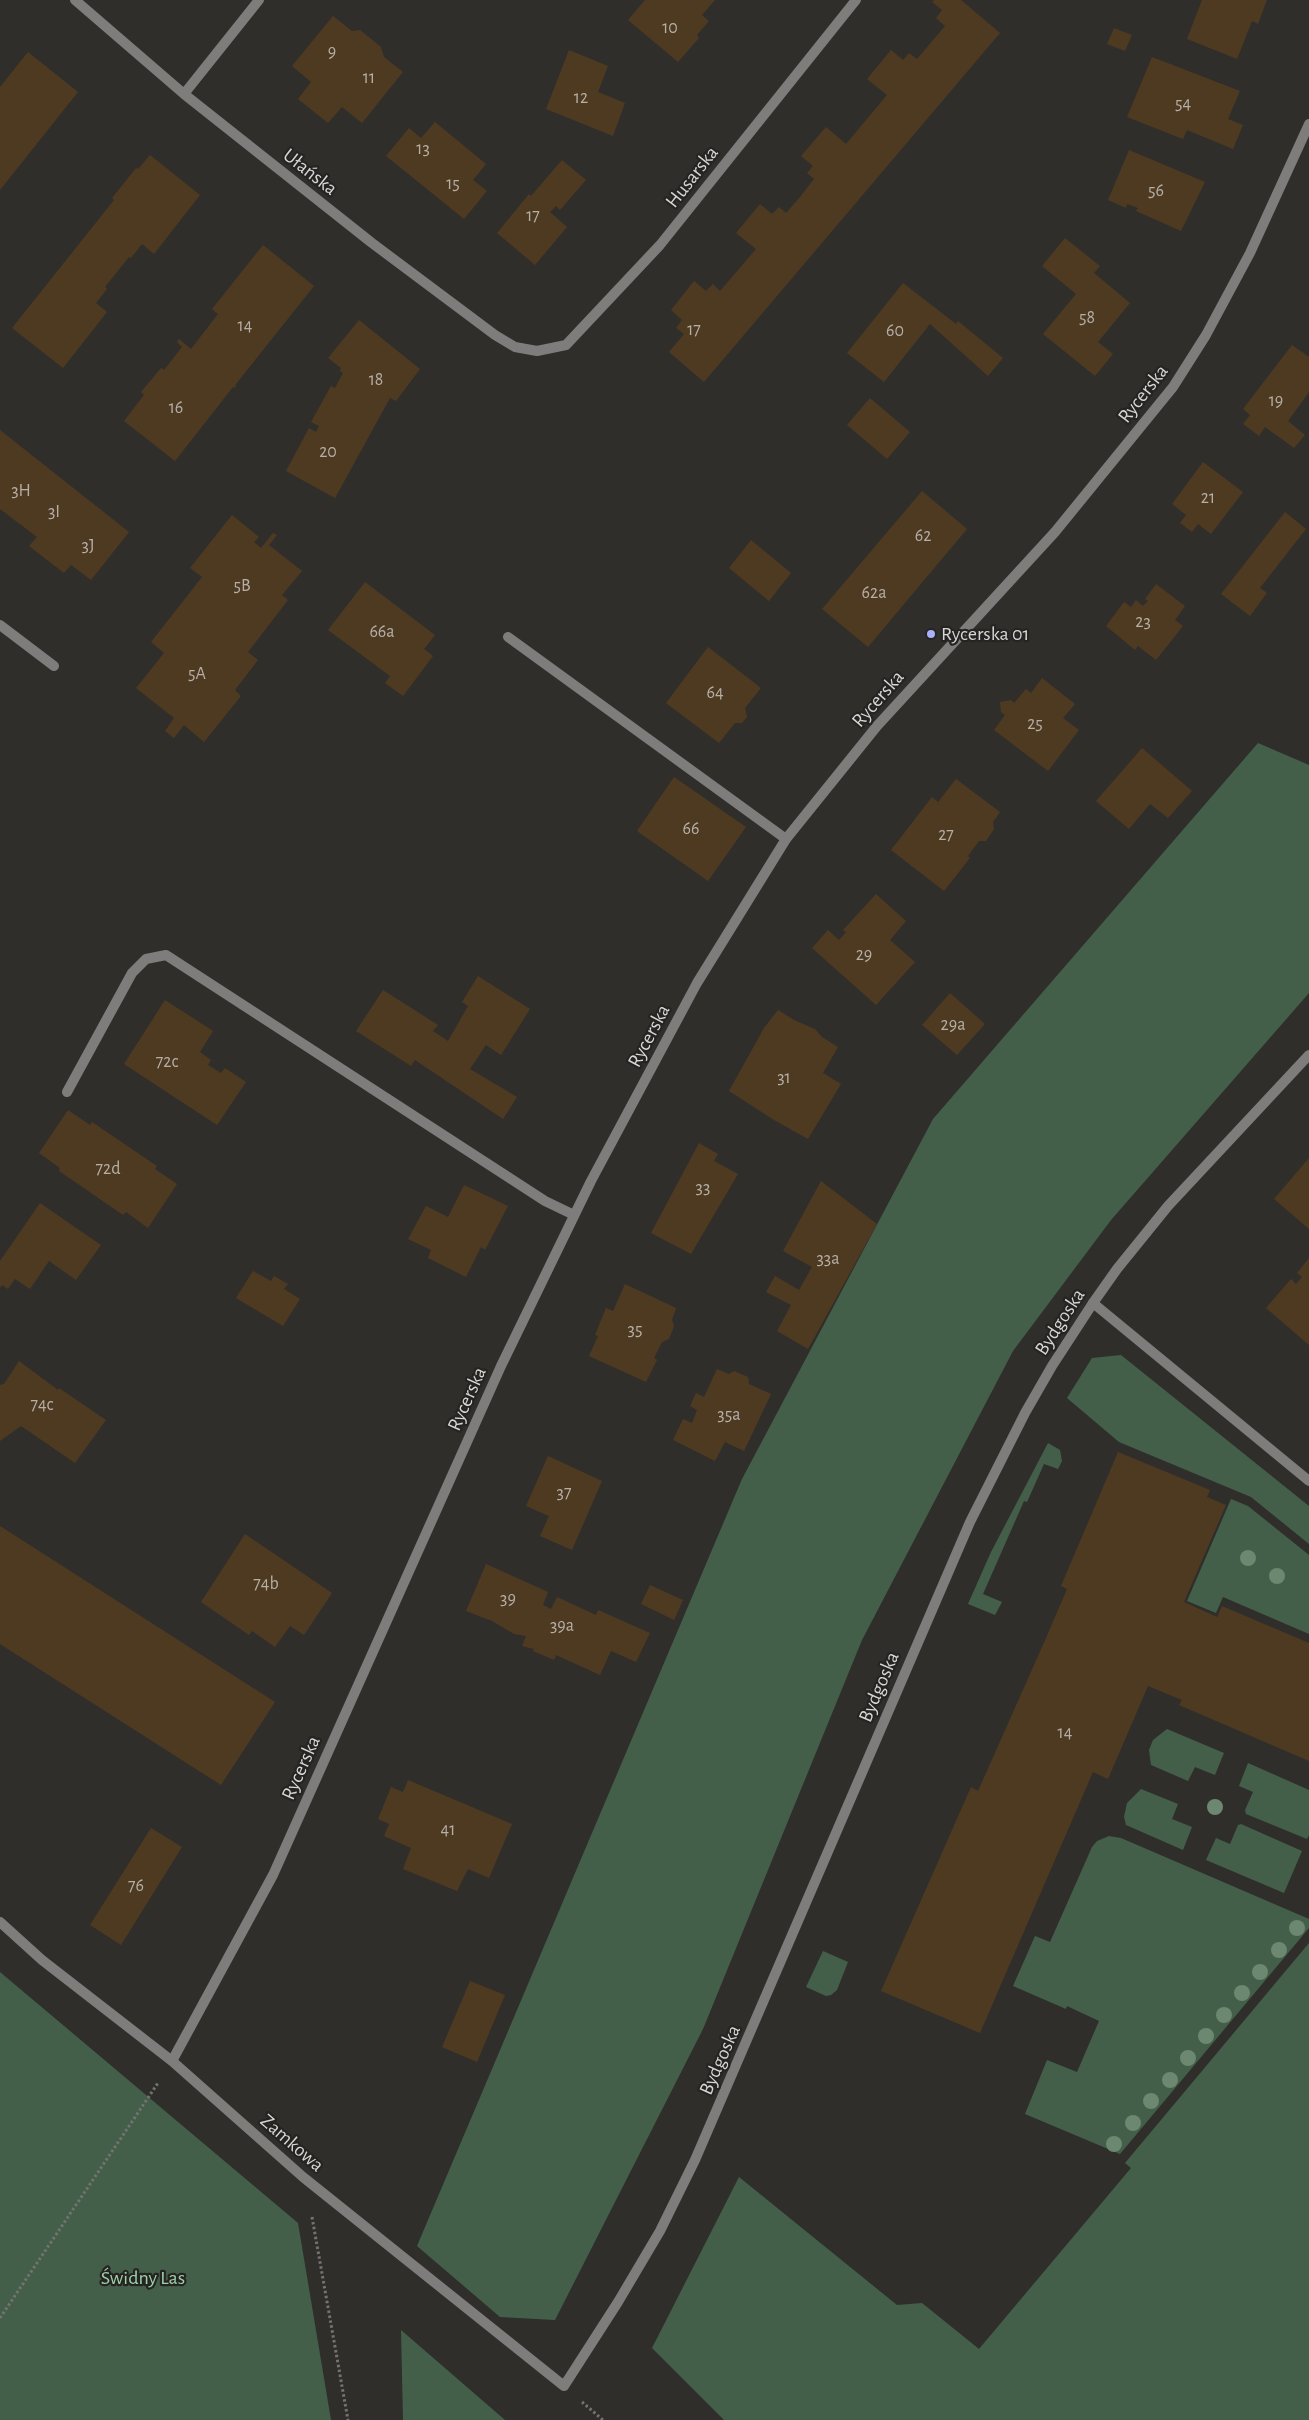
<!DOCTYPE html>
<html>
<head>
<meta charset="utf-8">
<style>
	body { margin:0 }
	canvas { display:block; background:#2f2e2b }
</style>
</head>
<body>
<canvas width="1309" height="2420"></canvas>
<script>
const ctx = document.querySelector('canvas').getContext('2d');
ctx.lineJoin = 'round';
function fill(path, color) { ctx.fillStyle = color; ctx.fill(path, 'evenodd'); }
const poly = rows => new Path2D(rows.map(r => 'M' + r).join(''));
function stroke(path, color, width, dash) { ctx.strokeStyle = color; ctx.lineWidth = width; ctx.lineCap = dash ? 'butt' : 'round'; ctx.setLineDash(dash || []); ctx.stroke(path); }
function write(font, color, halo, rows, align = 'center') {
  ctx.font = font + ' "Alegreya Sans",sans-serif'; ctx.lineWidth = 4.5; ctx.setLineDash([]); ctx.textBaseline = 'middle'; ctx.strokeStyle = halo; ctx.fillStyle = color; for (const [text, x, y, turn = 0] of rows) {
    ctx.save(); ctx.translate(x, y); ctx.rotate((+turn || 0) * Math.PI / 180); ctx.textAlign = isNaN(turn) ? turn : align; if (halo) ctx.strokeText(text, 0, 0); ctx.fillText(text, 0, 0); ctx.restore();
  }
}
const green = poly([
	[1258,743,1309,765,1309,993,1111,1220,1013,1351,862,1640,703,2029,555,2320,500,2317,417,2246,742,1479,933,1119],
	[1121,1355,1309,1506,1309,1544,1251,1497,1119,1442,1067,1398,1092,1358],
	[1048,1443,1060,1450,1062,1461,1058,1469,1044,1464,1027,1502,1024,1501,983,1594,1002,1602,995,1615,968,1604,991,1552],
	[1231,1499,1248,1506,1309,1555,1309,1634,1223,1597,1216,1613,1187,1601],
	[1167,1729,1224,1753,1215,1775,1195,1767,1188,1781,1151,1765,1149,1750,1153,1740],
	[1248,1763,1309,1790,1309,1835,1307,1839,1246,1814,1245,1810,1253,1792,1239,1786],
	[1141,1789,1178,1804,1172,1819,1192,1827,1183,1850,1126,1825,1124,1817,1127,1803],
	[1241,1824,1302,1851,1284,1893,1206,1860,1216,1838,1230,1844,1238,1825],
	[1109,1836,1121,1838,1309,1919,1309,1928,1120,2154,1025,2114,1047,2060,1077,2072,1099,2021,1067,2006,1066,2009,1013,1986,1035,1936,1050,1942,1092,1847,1097,1841],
	[1309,1943,1309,2420,724,2420,652,2348,739,2177,897,2305,922,2303,979,2349,1131,2168,1125,2163],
	[823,1951,848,1962,837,1990,831,1995,826,1996,806,1987],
	[0,1972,298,2223,331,2420,0,2420],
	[401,2330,505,2420,403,2420]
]);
const building = poly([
	[645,0,715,0,702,15,709,21,697,35,699,38,678,62,628,20],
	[934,0,961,0,1000,33,704,382,669,352,684,334,676,328,682,320,671,310,694,281,706,291,713,284,720,291,756,249,736,233,760,204,772,214,779,207,786,213,800,197,814,179,807,173,813,166,801,156,826,127,846,144,887,95,867,79,891,50,903,60,909,53,917,59,945,26,936,18,942,10,932,2],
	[1202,0,1267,0,1258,24,1252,21,1237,59,1187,39],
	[333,16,352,31,360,30,381,47,384,57,403,72,362,123,342,107,328,123,298,99,311,82,292,66],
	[1114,28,1132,35,1125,51,1107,44],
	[569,50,608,66,598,92,625,103,613,136,546,109],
	[28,52,78,92,0,190,0,87],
	[1152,57,1240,91,1228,119,1243,125,1233,149,1187,130,1183,139,1127,117],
	[435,122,486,164,473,180,487,191,464,219,386,156,409,128,421,138],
	[1129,150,1205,182,1181,231,1136,211,1138,208,1127,204,1126,208,1108,200],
	[150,155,200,195,154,254,142,244,131,258,129,257,105,287,107,289,96,303,107,312,63,368,12,328,114,200,112,198,136,168,138,169],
	[562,160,586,180,560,210,556,206,550,212,567,227,535,265,497,233,529,194,531,196],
	[1065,238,1100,266,1094,273,1130,303,1098,342,1113,354,1095,376,1043,334,1076,294,1042,266],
	[263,245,314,286,236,384,235,388,233,387,175,461,124,421,144,395,141,392,161,368,164,370,182,347,177,342,179,339,191,349,218,314,212,309],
	[903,283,956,324,958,321,1003,358,988,376,930,324,884,382,847,353],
	[359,320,420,369,396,401,390,398,335,498,286,471,309,428,316,432,319,426,311,422,331,386,335,388,343,373,340,371,341,368,328,358],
	[1292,345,1309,357,1309,392,1288,421,1305,435,1294,448,1265,427,1259,436,1243,424,1250,415,1243,409],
	[870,398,910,432,887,459,847,425],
	[0,430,129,532,91,580,71,565,64,573,47,560,29,546,37,537,0,509],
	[1203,462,1243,492,1211,534,1198,524,1192,532,1180,523,1186,515,1172,504],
	[922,491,967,529,868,647,822,609],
	[1285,512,1306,529,1260,588,1267,593,1250,616,1221,594],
	[232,515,259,537,254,542,261,548,273,533,277,535,269,545,302,571,282,595,288,600,248,652,258,660,235,690,241,696,204,742,184,725,174,738,165,731,174,718,136,688,164,653,151,642,202,577,190,568],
	[751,540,791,573,769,601,729,568],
	[365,582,435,635,424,649,433,656,403,696,385,683,390,676,328,630],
	[1156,584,1185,606,1175,620,1183,626,1156,660,1138,646,1135,650,1106,626,1124,602,1131,607,1136,600,1143,606,1148,601,1145,599],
	[708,647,761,688,745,708,747,717,742,723,735,723,719,743,666,703],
	[1042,678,1075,704,1063,718,1079,730,1048,771,994,730,1005,715,1001,712,1000,702,1011,700,1014,703,1026,689,1031,693],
	[1142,748,1192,791,1168,818,1150,804,1129,829,1096,801],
	[674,777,746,827,708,881,637,831],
	[956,779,1000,812,993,822,994,829,986,841,979,841,968,856,970,858,944,891,891,850,932,797,938,802],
	[876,894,906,921,890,940,915,962,876,1005,812,948,828,930,839,940,846,932,843,930],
	[478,976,530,1009,501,1055,486,1045,470,1069,517,1097,503,1119,415,1060,411,1066,356,1031,383,990,438,1025,433,1031,448,1041,468,1006,462,1002],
	[950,993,985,1024,957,1055,922,1025],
	[165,1000,213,1031,200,1052,211,1060,208,1065,221,1073,225,1068,246,1082,217,1125,124,1064],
	[778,1010,794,1020,815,1029,822,1037,838,1047,823,1073,841,1084,808,1139,774,1120,729,1091,764,1028],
	[68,1110,90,1125,92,1122,157,1166,155,1169,177,1184,148,1228,126,1212,123,1215,59,1171,60,1168,39,1153],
	[699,1143,718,1154,714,1161,738,1174,691,1254,651,1233],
	[1309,1158,1309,1229,1274,1199],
	[821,1181,877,1224,808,1349,777,1331,791,1305,766,1292,775,1276,799,1290,812,1267,783,1251],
	[464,1185,508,1206,485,1250,481,1247,466,1277,428,1258,431,1250,408,1239,426,1206,448,1217],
	[40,1203,101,1245,76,1280,49,1261,30,1289,15,1279,8,1289,2,1285,0,1288,0,1261],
	[1309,1258,1309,1345,1266,1308,1291,1279,1296,1284,1302,1277,1297,1273],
	[253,1271,271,1281,274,1276,288,1284,284,1289,300,1299,283,1326,236,1298],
	[625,1284,676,1308,672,1320,674,1326,669,1339,662,1342,654,1358,657,1360,646,1382,589,1356,598,1336,595,1335,606,1308,613,1311],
	[19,1361,58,1390,59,1388,106,1420,75,1463,21,1426,0,1441,0,1385,4,1384],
	[717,1369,729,1374,734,1371,748,1377,749,1384,771,1394,744,1451,725,1442,715,1461,673,1440,683,1419,692,1423,697,1410,690,1406,696,1393,704,1397],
	[1118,1452,1210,1490,1207,1497,1226,1505,1184,1602,1217,1617,1222,1606,1309,1643,1309,1761,1179,1705,1182,1700,1148,1686,1108,1779,1093,1772,980,2033,881,1991,971,1787,978,1791,1046,1638,1067,1589,1061,1586],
	[548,1456,602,1481,572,1550,540,1536,549,1516,526,1506],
	[0,1526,275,1702,221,1785,0,1644],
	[245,1534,332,1593,304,1635,290,1626,275,1647,252,1631,249,1635,201,1602],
	[486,1564,548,1592,543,1605,551,1609,557,1597,596,1615,598,1610,650,1633,636,1662,611,1651,600,1675,556,1655,554,1660,533,1651,534,1649,522,1646,526,1636,514,1634,492,1621,466,1611],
	[650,1585,683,1600,674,1620,641,1604],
	[408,1780,512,1824,489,1878,468,1869,457,1891,403,1869,411,1848,384,1836,389,1824,378,1819,391,1787,403,1792],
	[151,1828,182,1847,121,1945,90,1925],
	[470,1981,505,1995,477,2062,442,2047]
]);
const path = poly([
	[312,2217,348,2420],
	[0,2318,158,2083],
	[582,2402,603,2420]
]);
const lane = poly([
	[0,625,54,666],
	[508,637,786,839],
	[67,1092,132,973,146,959,166,955,545,1201,574,1215],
	[1093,1303,1309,1481]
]);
const street = poly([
	[75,0,184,94,372,243,495,335,515,347,537,351,566,345,660,245,856,0],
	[184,94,259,0],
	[0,1922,42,1960,172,2061,303,2177,564,2386,618,2302,660,2231,695,2160,970,1522,1025,1413,1052,1366,1093,1303,1117,1269,1168,1206,1309,1055],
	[172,2061,273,1875,501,1366,591,1181,697,983,786,839,877,726,1055,532,1173,387,1206,335,1250,253,1309,124]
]);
const trees = [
	[1248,1558],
	[1277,1576],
	[1215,1807],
	[1297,1928],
	[1279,1950],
	[1260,1972],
	[1242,1993],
	[1224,2015],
	[1206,2036],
	[1188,2058],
	[1170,2080],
	[1151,2101],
	[1133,2123],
	[1114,2144]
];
const markers = [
	[931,634,5,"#a9b0fc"]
];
const numberNames = [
	["10",670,28],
	["9",332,52],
	["11",369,78],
	["12",581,98],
	["54",1183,104],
	["13",423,149],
	["15",453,184],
	["56",1156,191],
	["17",533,216],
	["58",1087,318],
	["14",245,326],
	["17",694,330],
	["60",895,331],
	["18",376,380],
	["19",1276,401],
	["16",176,408],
	["20",328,452],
	["3H",21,491],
	["21",1208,498],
	["3I",54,512],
	["62",923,536],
	["3J",88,546],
	["5B",242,586],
	["62a",874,593],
	["23",1143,622],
	["66a",382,632],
	["5A",197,674],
	["64",715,693],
	["25",1035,724],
	["66",691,829],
	["27",946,835],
	["29",864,955],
	["29a",953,1025],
	["72c",167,1062],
	["31",784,1078],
	["72d",108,1169],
	["33",703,1188],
	["33a",828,1259],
	["35",635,1330],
	["74c",42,1405],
	["35a",729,1415],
	["37",564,1493],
	["74b",266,1584],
	["39",508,1599],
	["39a",562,1626],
	["14",1065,1733],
	["41",448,1830],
	["76",136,1886]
];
const streetNames = [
	["Ułańska",310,172,38],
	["Husarska",692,177,-52],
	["Rycerska",1143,394,-52],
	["Rycerska",878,699,-49],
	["Rycerska",649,1036,-62],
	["Bydgoska",1060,1322,-57],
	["Rycerska",467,1399,-66],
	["Bydgoska",879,1687,-67],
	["Rycerska",301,1768,-66],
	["Bydgoska",720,2060,-66],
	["Zamkowa",292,2143,41]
];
const poiNames = [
	["Rycerska 01",941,634]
];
const parkNames = [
	["Świdny Las",143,2278]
];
fill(green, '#435f4a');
fill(building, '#4e3a21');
stroke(path, '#747371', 3, [2.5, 2.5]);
stroke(lane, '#7e7d7c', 10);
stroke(street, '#7e7d7c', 10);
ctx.fillStyle = '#6c8871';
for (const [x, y] of trees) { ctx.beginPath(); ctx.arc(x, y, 8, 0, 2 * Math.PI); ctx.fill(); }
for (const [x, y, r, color] of markers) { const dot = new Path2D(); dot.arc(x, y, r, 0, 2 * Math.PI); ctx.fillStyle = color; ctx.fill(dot); stroke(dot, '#262422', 2); }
write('18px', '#b5afa8', null, numberNames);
write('20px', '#d7d6d5', '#262422', streetNames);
write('20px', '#d7d6d5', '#262422', poiNames, 'left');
write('20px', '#9dd2aa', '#262422', parkNames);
</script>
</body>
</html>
